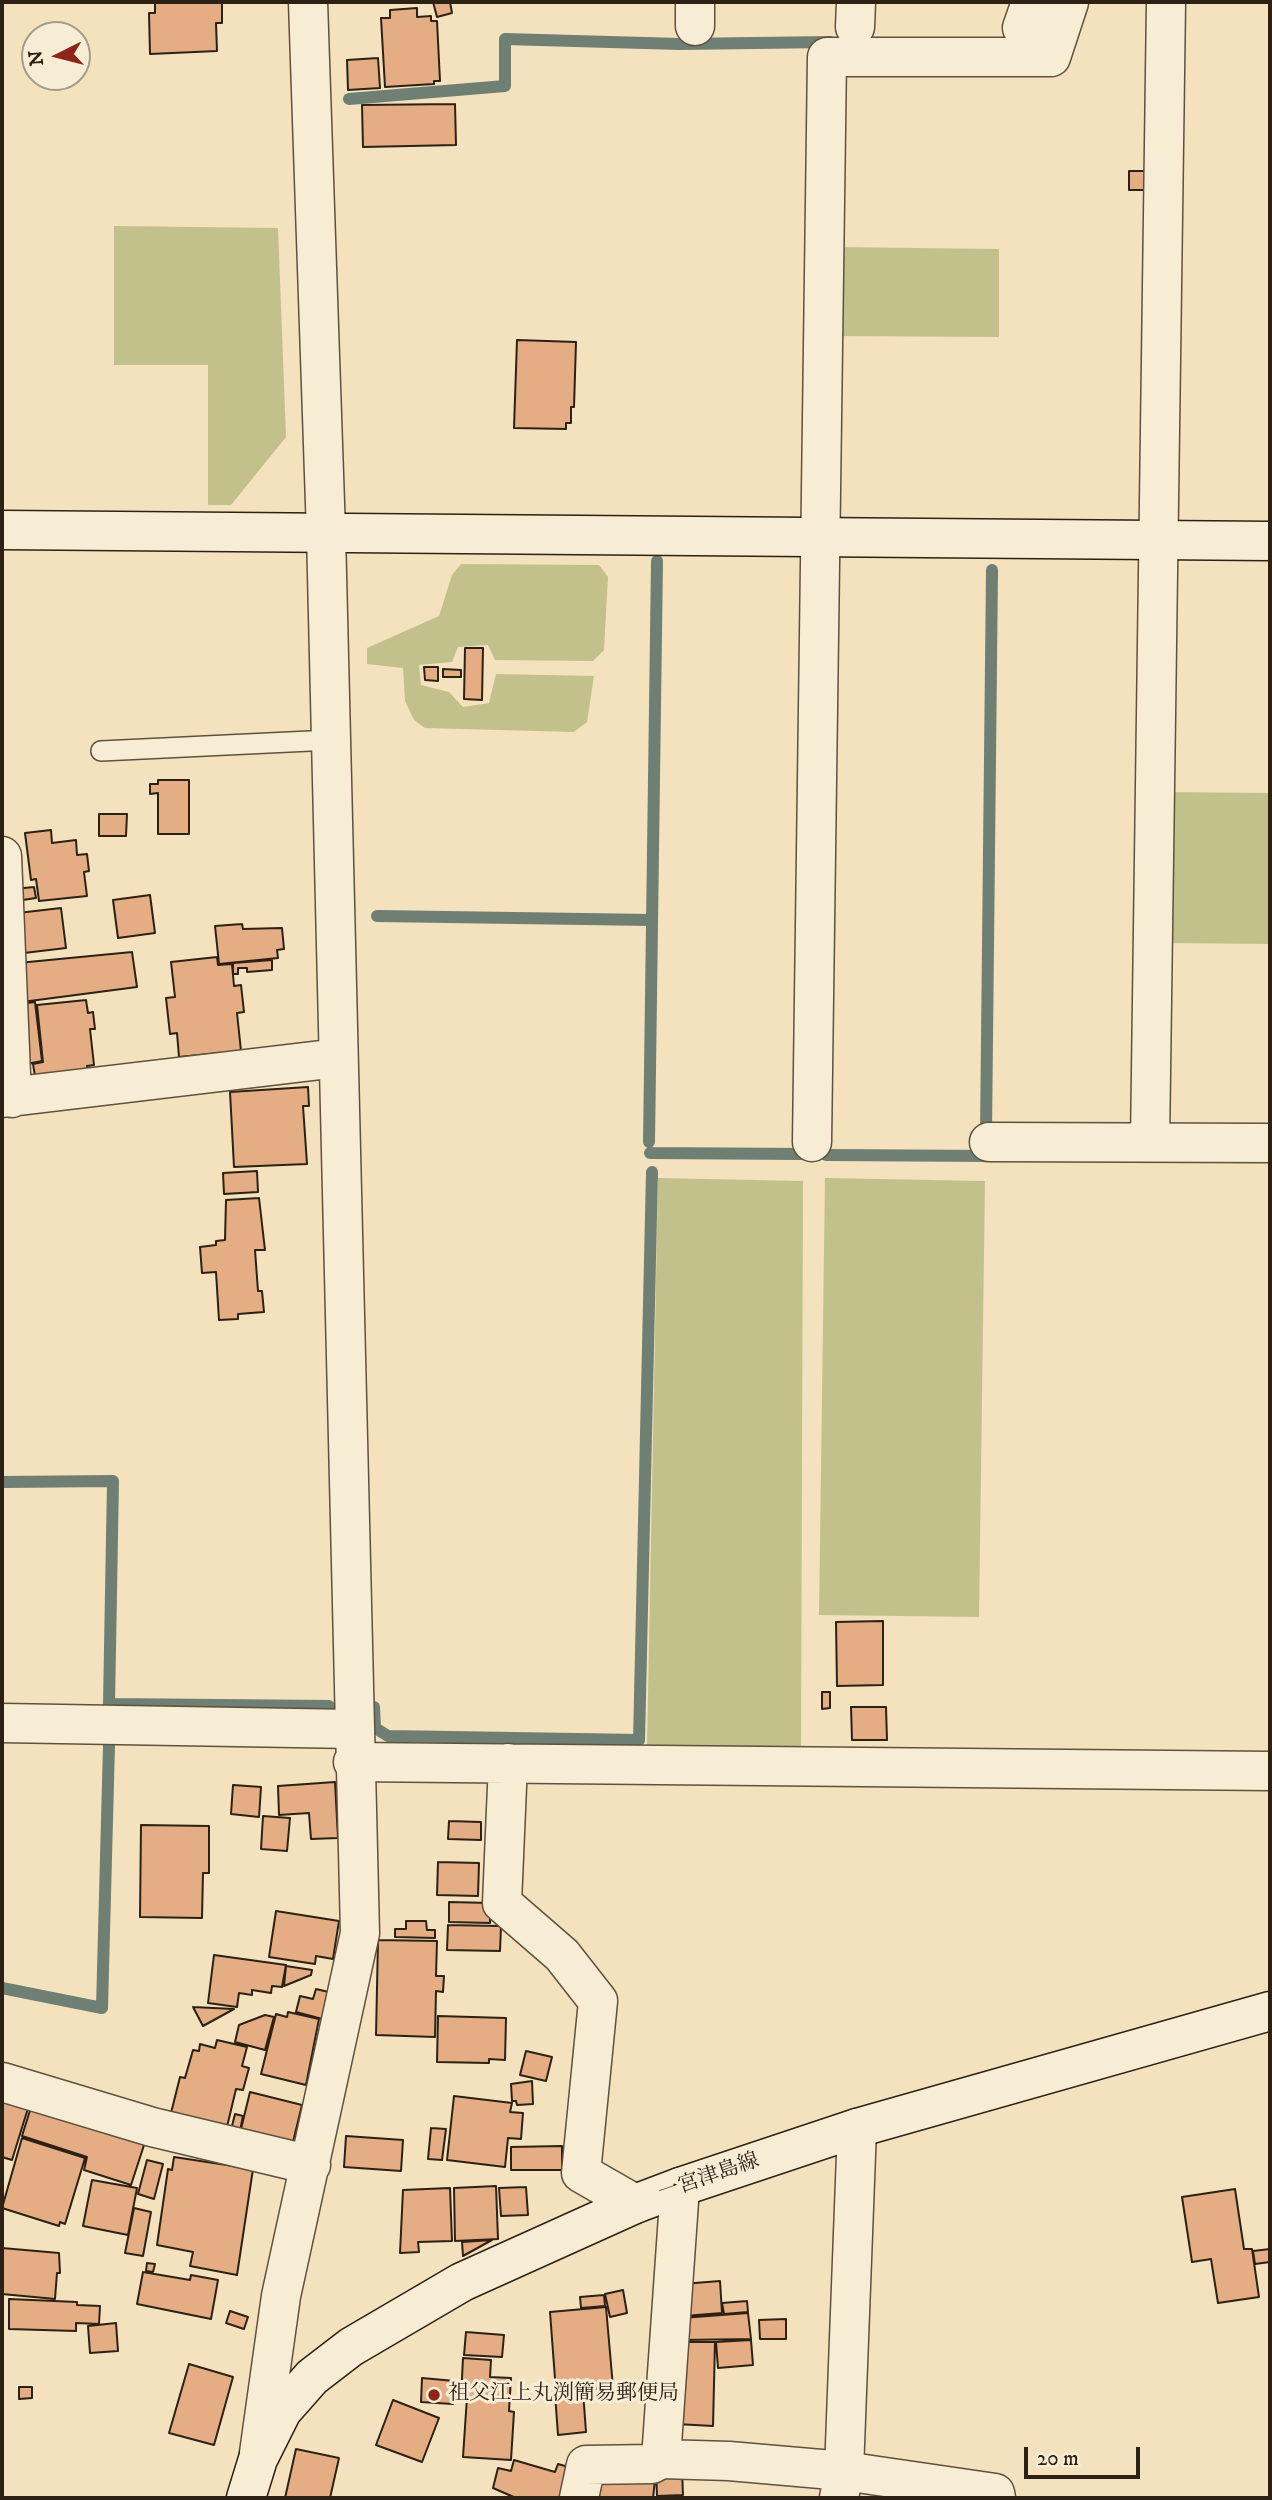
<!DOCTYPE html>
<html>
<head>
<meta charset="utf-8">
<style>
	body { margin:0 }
	#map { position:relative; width:1272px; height:2500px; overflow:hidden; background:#f3e2bd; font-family:"IM FELL DW Pica",serif }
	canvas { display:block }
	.frame { position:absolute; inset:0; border:4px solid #2c2114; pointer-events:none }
	.north { position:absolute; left:21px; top:21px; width:70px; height:70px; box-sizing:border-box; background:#f7ecd4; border:2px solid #a69b87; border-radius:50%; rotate:264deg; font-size:19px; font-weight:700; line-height:28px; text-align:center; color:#2c2114 }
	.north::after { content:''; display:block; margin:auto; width:24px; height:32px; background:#8f2418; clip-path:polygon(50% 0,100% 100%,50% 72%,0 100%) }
	.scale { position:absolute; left:1024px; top:2447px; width:116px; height:32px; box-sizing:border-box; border:4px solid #2c2114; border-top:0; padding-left:9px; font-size:21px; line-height:24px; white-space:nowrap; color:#2c2114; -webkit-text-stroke:5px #f7ecd4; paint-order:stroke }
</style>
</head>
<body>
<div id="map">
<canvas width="1272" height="2500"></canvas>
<div class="frame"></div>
<div class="north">N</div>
<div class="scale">20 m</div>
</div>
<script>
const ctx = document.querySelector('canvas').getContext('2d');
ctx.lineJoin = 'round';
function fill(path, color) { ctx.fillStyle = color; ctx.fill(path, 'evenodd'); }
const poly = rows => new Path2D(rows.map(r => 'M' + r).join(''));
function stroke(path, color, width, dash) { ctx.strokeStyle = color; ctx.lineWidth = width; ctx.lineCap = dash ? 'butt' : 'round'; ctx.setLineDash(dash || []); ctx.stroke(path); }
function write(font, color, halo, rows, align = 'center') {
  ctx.font = font + ' "IM FELL DW Pica","Noto Serif JP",serif'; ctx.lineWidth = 6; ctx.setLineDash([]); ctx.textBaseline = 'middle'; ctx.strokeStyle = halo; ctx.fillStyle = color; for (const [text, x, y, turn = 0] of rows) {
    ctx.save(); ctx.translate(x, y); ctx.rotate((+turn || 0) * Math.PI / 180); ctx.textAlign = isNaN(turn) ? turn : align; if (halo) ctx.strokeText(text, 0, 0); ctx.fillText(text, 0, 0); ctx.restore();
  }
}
const green = poly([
	[114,226,278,228,286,437,231,505,208,505,208,365,114,365],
	[834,247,999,249,999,337,833,336],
	[461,564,599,565,608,577,604,650,593,661,495,660,488,645,458,647,452,662,419,665,421,685,449,692,463,707,489,703,496,674,594,676,587,722,574,732,425,728,414,720,405,701,403,668,367,664,367,648,439,616,452,575],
	[1164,792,1270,793,1270,944,1162,943],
	[658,1178,803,1181,801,1749,647,1746],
	[825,1178,985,1181,979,1617,819,1615]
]);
const stream = poly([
	[349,99,505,86,505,39,680,44,830,42],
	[377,916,652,920],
	[986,1133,992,570],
	[649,1142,657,561],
	[650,1153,801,1154],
	[826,1155,993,1156],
	[2,1482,113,1481,109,1704,329,1706],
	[374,1707,375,1728,388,1736,639,1740,652,1172],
	[2,1988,102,2008,109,1745]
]);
const building = poly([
	[155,2,222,2,222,23,216,23,217,51,150,54,149,13,155,13,155,2],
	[433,2,450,2,452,13,437,17,433,2],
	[417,8,417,17,431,16,431,21,437,21,440,81,434,81,434,84,385,87,381,18,390,18,390,10,417,8],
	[378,58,380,88,348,90,347,60,378,58],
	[455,104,456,145,363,147,362,105,455,104],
	[1129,171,1145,171,1144,190,1129,190,1129,171],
	[517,340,576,342,574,407,571,407,571,423,566,423,566,429,514,428,517,340],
	[465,648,483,648,482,700,464,699,465,648],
	[424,667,438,667,438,681,425,680,424,667],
	[443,669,461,670,461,677,443,677,443,669],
	[158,780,189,780,189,834,158,834,158,793,150,794,150,784,158,784,158,780],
	[99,814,127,814,126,836,99,836,99,814],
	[51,830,52,843,76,840,77,855,87,854,89,871,84,872,87,896,39,901,36,879,31,880,25,833,51,830],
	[34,887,36,898,16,901,14,889,34,887],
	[150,895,155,933,118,938,113,900,150,895],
	[61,908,66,948,24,953,18,913,61,908],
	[242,924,243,929,282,928,284,949,277,950,278,958,219,964,215,926,242,924],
	[132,952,137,987,22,1002,18,963,132,952],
	[217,957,218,965,232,964,234,986,241,985,244,1012,237,1013,241,1051,179,1057,177,1033,170,1034,166,998,175,997,171,962,217,957],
	[272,960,272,970,247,972,247,968,238,968,238,974,233,974,233,963,272,960],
	[86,1000,88,1013,93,1012,95,1029,90,1029,94,1065,87,1066,88,1069,35,1076,33,1064,43,1062,37,1005,86,1000],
	[35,1002,42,1061,27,1064,19,1004,35,1002],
	[308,1087,309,1106,303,1106,307,1164,234,1167,230,1092,308,1087],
	[257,1171,258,1192,224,1194,223,1173,257,1171],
	[259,1198,265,1250,255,1250,258,1291,262,1291,264,1312,238,1314,238,1319,219,1320,216,1272,202,1273,200,1247,216,1245,216,1241,225,1240,226,1200,259,1198],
	[883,1621,883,1685,837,1686,836,1622,883,1621],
	[822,1692,830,1692,830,1708,822,1709,822,1692],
	[851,1707,886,1707,887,1740,852,1740,851,1707],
	[335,1782,338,1838,311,1839,309,1813,279,1815,278,1786,335,1782],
	[233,1785,261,1787,259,1817,231,1814,233,1785],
	[263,1816,290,1818,287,1851,261,1849,263,1816],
	[449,1821,481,1822,481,1840,448,1839,449,1821],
	[141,1825,209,1826,209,1873,203,1873,202,1918,140,1917,141,1825],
	[438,1862,479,1863,478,1896,437,1895,438,1862],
	[449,1902,490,1903,490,1923,449,1922,449,1902],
	[276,1911,339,1921,333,1959,316,1956,315,1964,269,1957,276,1911],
	[406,1921,426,1921,427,1930,435,1930,435,1938,395,1937,395,1929,406,1929,406,1921],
	[448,1925,501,1926,500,1951,447,1950,448,1925],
	[378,1940,437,1941,436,1976,444,1976,443,1992,436,1991,435,2037,376,2035,378,1940],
	[214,1955,286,1965,282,1987,272,1986,271,1993,252,1990,252,1995,239,1993,237,2007,208,2003,214,1955],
	[286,1966,312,1970,311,1975,284,1986,286,1966],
	[316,1989,333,1993,326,2020,296,2012,300,1996,313,1999,316,1989],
	[193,2007,234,2009,203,2026,193,2007],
	[288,2012,319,2019,306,2085,261,2074,276,2014,287,2017,288,2012],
	[265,2015,274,2017,265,2050,235,2042,239,2025,265,2015],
	[438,2016,506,2018,505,2060,489,2059,489,2063,437,2062,438,2016],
	[217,2040,247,2047,242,2066,249,2068,243,2090,236,2089,226,2131,170,2117,180,2077,185,2078,193,2050,199,2051,200,2044,215,2048,217,2040],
	[526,2051,552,2057,546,2081,520,2075,526,2051],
	[532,2081,533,2104,517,2105,516,2101,512,2101,511,2084,532,2081],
	[250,2092,302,2105,292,2146,240,2133,250,2092],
	[454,2096,512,2103,510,2112,523,2113,521,2139,508,2138,505,2167,447,2160,454,2096],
	[2,2097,29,2105,12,2160,2,2157,2,2097],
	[32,2104,146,2139,131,2185,84,2170,87,2157,22,2136,32,2104],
	[235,2114,243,2116,240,2131,231,2130,235,2114],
	[431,2128,446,2129,442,2160,428,2159,431,2128],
	[346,2136,403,2140,401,2171,344,2167,346,2136],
	[22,2138,85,2158,65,2224,60,2222,59,2226,2,2208,22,2138],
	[562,2146,562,2170,511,2170,511,2147,562,2146],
	[174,2157,253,2169,237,2275,190,2266,193,2252,157,2245,168,2169,172,2170,174,2157],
	[147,2160,163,2164,154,2199,138,2194,147,2160],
	[92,2180,137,2188,128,2235,83,2226,92,2180],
	[496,2186,498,2239,455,2241,454,2188,496,2186],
	[526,2187,528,2215,501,2216,499,2188,526,2187],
	[450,2188,452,2241,418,2242,419,2252,400,2253,403,2190,450,2188],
	[1235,2189,1244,2249,1252,2249,1259,2297,1218,2303,1211,2259,1192,2262,1182,2197,1235,2189],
	[134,2208,151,2212,143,2256,125,2253,134,2208],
	[492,2240,463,2256,462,2242,492,2240],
	[2,2248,59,2253,60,2273,57,2273,55,2299,2,2294,2,2248],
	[1270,2249,1270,2262,1255,2264,1253,2251,1270,2249],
	[147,2263,155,2264,153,2272,146,2271,147,2263],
	[143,2272,190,2280,191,2275,218,2280,211,2319,137,2304,143,2272],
	[720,2281,722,2313,684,2316,682,2284,720,2281],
	[623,2290,627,2313,610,2317,605,2294,623,2290],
	[604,2295,605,2306,581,2308,580,2297,604,2295],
	[9,2299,77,2302,77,2305,100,2306,99,2324,76,2323,76,2331,9,2329,9,2299],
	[747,2301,748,2312,724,2314,722,2303,747,2301],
	[606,2307,613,2387,556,2392,550,2312,606,2307],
	[230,2311,248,2317,244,2329,226,2323,230,2311],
	[748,2313,751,2339,683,2340,682,2318,748,2313],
	[786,2319,786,2339,760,2339,759,2320,786,2319],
	[116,2323,118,2351,90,2353,88,2326,116,2323],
	[466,2332,504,2335,502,2357,464,2355,466,2332],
	[751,2340,753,2365,718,2368,716,2342,751,2340],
	[678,2342,715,2342,713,2426,676,2424,678,2342],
	[463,2358,491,2360,490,2377,511,2378,509,2411,514,2412,511,2460,463,2457,467,2397,461,2397,463,2358],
	[189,2364,233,2377,214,2445,169,2433,189,2364],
	[422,2378,455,2381,453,2404,421,2402,422,2378],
	[19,2387,32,2387,32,2398,19,2399,19,2387],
	[583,2391,586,2432,558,2435,555,2394,583,2391],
	[393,2400,439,2418,422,2462,376,2445,393,2400],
	[296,2449,339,2458,330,2498,285,2498,296,2449],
	[514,2460,555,2472,558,2464,579,2470,571,2498,516,2498,493,2488,498,2468,511,2471,514,2460],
	[656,2470,682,2470,683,2495,657,2496,656,2470],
	[593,2474,655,2480,653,2498,588,2498,593,2474]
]);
const lane = poly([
	[101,751,331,740]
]);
const street = poly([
	[695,26,695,2],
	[855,27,856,2],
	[1022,28,1031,2],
	[2,856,12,1098],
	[2,1098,338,1058],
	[812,1142,827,57,1051,57,1069,2],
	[989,1142,1270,1143],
	[1150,1142,1166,2],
	[2,1723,353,1729],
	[353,1762,1270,1771],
	[508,1763,502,1903,562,1955,598,2001,581,2173,635,2204],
	[2,2082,152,2127,311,2165],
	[680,2187,661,2459,729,2461,844,2471,995,2493,996,2498],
	[259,2453,281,2296,360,1933,326,533,308,2],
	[579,2498,586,2465,652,2464,661,2459],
	[839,2498,844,2471,857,2128]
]);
const secondary = poly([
	[2,530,1270,541],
	[246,2498,258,2459,282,2411,312,2377,351,2347,462,2282,635,2204,680,2187,857,2128,1270,2011]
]);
const markers = [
	[434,2395,7,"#8f2418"]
];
const streetNames = [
	["一宮津島線",709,2178,-19]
];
const poiNames = [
	["祖父江上丸渕簡易郵便局",448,2395]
];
fill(green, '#c2c18c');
stroke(stream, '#6f7f73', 12);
fill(building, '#e4ad84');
stroke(building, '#2c2114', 2);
stroke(lane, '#5e513e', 22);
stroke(street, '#5e513e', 41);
stroke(secondary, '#2c2114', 41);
stroke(lane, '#f7ecd4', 19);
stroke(street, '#f7ecd4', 38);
stroke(secondary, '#f7ecd4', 38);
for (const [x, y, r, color] of markers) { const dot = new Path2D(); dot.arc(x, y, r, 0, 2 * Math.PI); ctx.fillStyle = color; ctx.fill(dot); stroke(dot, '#f7ecd4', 2.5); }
write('21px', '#2c2114', '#f7ecd4', streetNames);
write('21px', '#2c2114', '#f7ecd4', poiNames, 'left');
</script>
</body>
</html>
